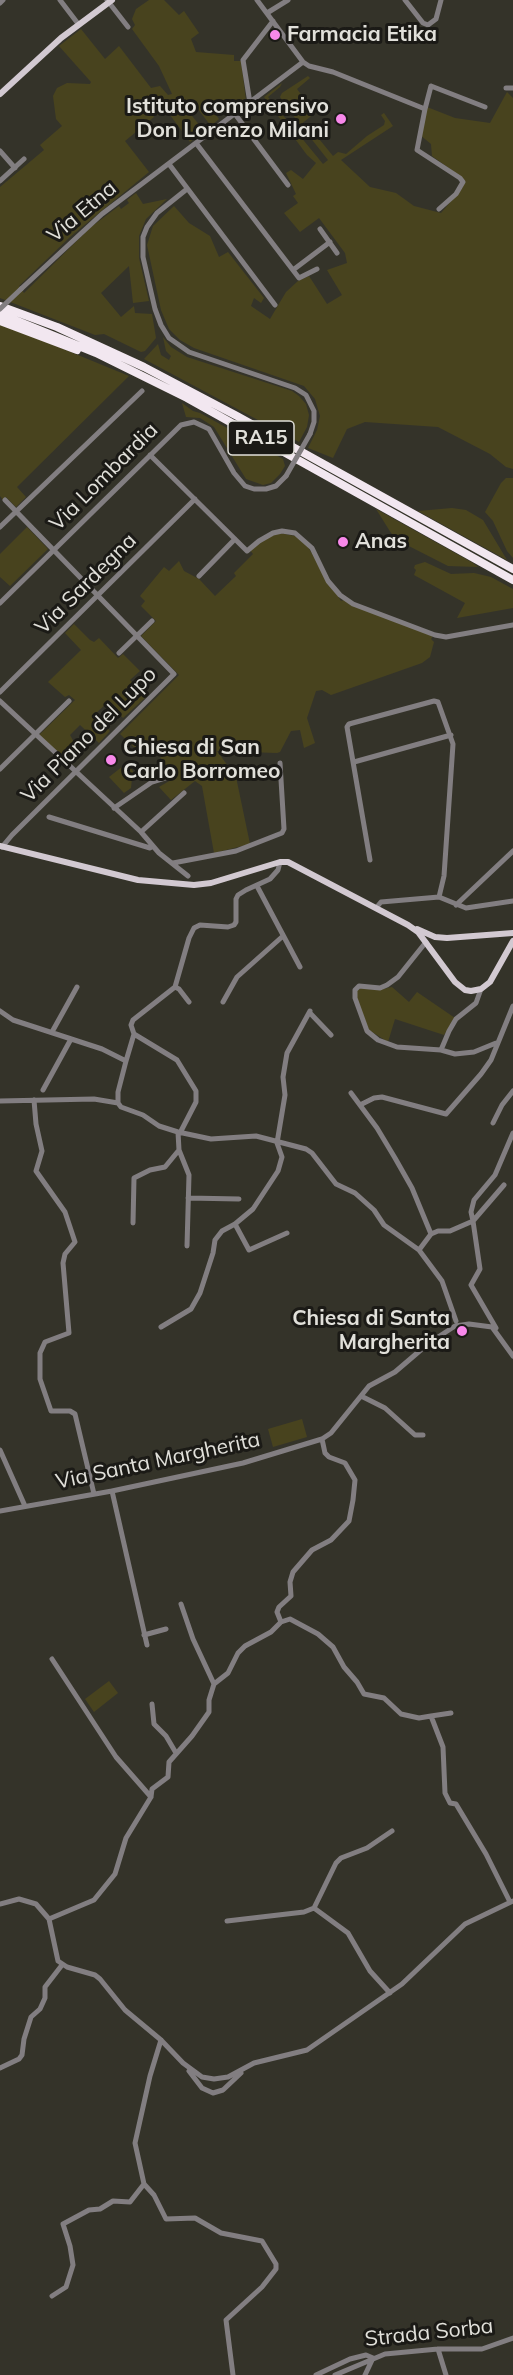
<!DOCTYPE html>
<html>
<head>
<meta charset="utf-8">
<style>
	body { margin:0 }
	canvas { display:block; background:#343329 }
</style>
</head>
<body>
<canvas width="513" height="2375"></canvas>
<script>
const ctx = document.querySelector('canvas').getContext('2d');
ctx.lineJoin = 'round';
function fill(path, color) { ctx.fillStyle = color; ctx.fill(path, 'evenodd'); }
const poly = rows => new Path2D(rows.map(r => 'M' + r).join(''));
function stroke(path, color, width, dash) { ctx.strokeStyle = color; ctx.lineWidth = width; ctx.lineCap = dash ? 'butt' : 'round'; ctx.setLineDash(dash || []); ctx.stroke(path); }
function write(font, color, halo, rows, align = 'center') {
  ctx.font = font + ' Mulish,sans-serif'; ctx.lineWidth = 6; ctx.setLineDash([]); ctx.textBaseline = 'middle'; ctx.strokeStyle = halo; ctx.fillStyle = color; for (const [text, x, y, turn = 0] of rows) {
    ctx.save(); ctx.translate(x, y); ctx.rotate((+turn || 0) * Math.PI / 180); ctx.textAlign = isNaN(turn) ? turn : align; if (halo) ctx.strokeText(text, 0, 0); ctx.fillText(text, 0, 0); ctx.restore();
  }
}
const green = poly([
	[149,0,164,0,179,15,184,11,199,33,191,39,196,52,234,55,234,61,241,61,246,101,230,113,222,103,207,103,219,119,211,126,194,104,185,107,204,131,190,142,170,115,153,115,154,117,125,141,149,172,70,237,19,286,24,293,91,227,119,206,121,209,129,203,127,200,136,193,143,204,167,199,146,219,139,236,139,258,149,301,133,303,129,266,101,293,121,317,134,306,135,313,152,314,156,338,145,351,141,352,104,334,95,335,0,298,0,187,44,150,40,145,62,126,56,119,53,96,57,88,67,83,90,84,91,82,59,46,81,29,105,59,119,46,151,88,160,86,168,95,172,94,159,66,132,29,135,25,132,19,136,9],
	[308,76,310,78,297,89,315,113,300,125,280,97,282,93],
	[282,83,280,87,268,97,323,164,328,160,302,127,306,123,333,156,338,152,346,154,367,136,384,125,385,121,381,115,384,113,393,126,341,160,370,187,396,193,414,206,441,213,463,187,460,176,432,156,431,144,420,135,427,107,455,118,490,123,507,92,513,98,513,469,506,467,490,454,438,427,365,422,347,429,333,458,308,448,317,430,320,416,315,399,304,386,194,348,180,340,169,329,161,310,147,245,153,226,174,206,189,223,210,236,219,257,228,252,264,298,261,303,254,298,251,306,270,319,286,292,298,281,309,276,327,304,342,295,327,270,347,263,345,253,319,218,300,232,284,213,298,203,293,196,296,194,286,173,291,170,303,179,316,163,307,155,264,97],
	[0,323,129,376,17,487,26,497,16,507,6,497,3,500,0,496],
	[163,337,171,347,187,357,292,391,299,396,306,404,309,415,307,427,299,442,144,359,158,344,161,355,169,360,171,356,166,351],
	[182,403,193,411,200,413,283,459,285,466,280,474,271,483,263,485,246,479,214,427,200,418,186,417],
	[506,478,513,478,513,558,507,551,493,521,485,512,501,483],
	[452,508,466,510,483,520,507,560,418,511],
	[376,509,473,563,478,567,448,566,399,541,391,533],
	[27,527,48,549,10,586,0,577,0,554],
	[279,533,295,536,308,547,341,601,344,600,433,636,431,639,434,642,430,657,422,663,331,695,322,690,316,691,307,718,315,743,304,748,300,730,291,731,280,752,277,753,217,751,236,777,250,844,214,853,202,786,195,781,171,800,159,787,171,780,173,776,154,748,142,755,120,734,179,675,141,636,156,621,141,606,145,601,140,596,164,567,169,571,179,561,184,571,199,579,215,596,236,576,234,573,253,554,250,550,269,537],
	[425,562,451,574,474,573,491,577,513,589,513,608,457,618,465,603,414,575,416,570,414,568,415,565],
	[74,624,90,640,94,642,99,638,118,658,123,654,140,671,130,680,146,697,123,718,108,702,94,715,110,731,99,743,80,725,70,735,75,744,62,756,39,735,75,700,69,695,65,697,48,682,81,650,65,633],
	[127,763,135,774,132,778,131,788,124,793,109,777],
	[392,987,409,1002,417,992,455,1018,444,1035,395,1019,388,1042,369,1030,356,997,357,991,361,988,379,990],
	[302,1419,307,1437,273,1447,268,1429],
	[109,1681,118,1693,94,1712,85,1699]
]);
const minor = poly([
	[60,0,79,25],
	[107,0,128,27],
	[405,0,423,23,428,25,436,19,441,0],
	[0,3,3,0],
	[267,13,288,0],
	[303,62,309,66,333,72,425,109,417,150,460,178,463,182,456,194,439,209],
	[506,88,513,88],
	[250,103,243,60,273,21],
	[425,109,431,86,485,107],
	[235,114,288,185],
	[196,143,299,278,317,269],
	[0,151,15,168],
	[169,164,275,305],
	[0,181,24,159],
	[187,189,157,213,147,227,143,237,143,257,155,309,161,325,169,338,189,352,295,388,306,395,314,411,314,422,310,434],
	[320,229,337,253],
	[293,270,330,242],
	[21,289,102,214,303,62,257,0],
	[150,455,247,551,259,541,273,533,282,531,295,533,312,548,328,581,340,595,353,604,435,635,446,637,513,625],
	[0,527,142,391],
	[199,576,235,539],
	[0,603,181,425,194,422,209,429,234,473,245,486,254,489,266,489,276,486,286,476],
	[119,653,152,621],
	[0,692,195,499],
	[0,701,141,832,159,853,188,876],
	[354,762,451,735],
	[0,769,69,701],
	[114,808,152,782,168,777],
	[49,817,150,848,153,846],
	[141,832,184,793],
	[2,847,12,835,174,674,5,500],
	[370,860,347,727,349,724,434,701,438,702,453,744,444,876,439,897],
	[173,863,236,851,282,833,284,829,280,763],
	[257,886,300,967],
	[456,905,513,851],
	[376,908,381,902,439,897,466,908,513,901],
	[426,942,398,977,387,985,380,988,359,986,355,990,355,998,367,1031,378,1040,397,1047,441,1050,455,1054,474,1052,496,1043],
	[175,987,179,989,189,1002],
	[223,1002,237,977,283,936],
	[0,1011,13,1020,102,1049,126,1061,134,1034,131,1025,133,1020,175,987,189,938,194,928,200,925,228,927,234,925,236,922,236,899,238,895,246,890,270,879,278,870,280,862],
	[310,1013,331,1035],
	[52,1032,77,987],
	[134,1034,177,1060,196,1091,196,1102,180,1133],
	[441,1050,449,1031,456,1019,476,1003,481,989],
	[43,1090,71,1039],
	[351,1093,377,1128,395,1158,412,1188,431,1234],
	[34,1100,36,1124,42,1151,36,1171,65,1212,75,1242,65,1254,63,1263,69,1333,45,1342,40,1353,40,1379,51,1411,70,1411,75,1414,94,1494],
	[0,1101,94,1099,118,1103,121,1107,143,1115,159,1126,178,1132,211,1139,256,1136,306,1149,312,1153,336,1184,355,1193,374,1210,384,1225,419,1250,442,1281,456,1321],
	[118,1103,118,1092,126,1061],
	[360,1105,374,1098,382,1097,446,1114,481,1074,491,1060,513,1006],
	[493,1123,502,1105,513,1091],
	[178,1132,179,1150,189,1175,187,1246],
	[188,1198,239,1199],
	[133,1223,134,1178,150,1170,165,1167,179,1150],
	[235,1224,249,1250,287,1233],
	[419,1250,431,1234,438,1231,450,1231,473,1221,471,1212,474,1200,495,1175,513,1133],
	[161,1327,191,1309,200,1293,213,1253,215,1240,222,1231,235,1224,253,1209,278,1171,282,1157,277,1143,285,1095,283,1077,287,1053,310,1011],
	[496,1328,471,1285,480,1269,473,1221,504,1185],
	[361,1396,385,1408,415,1435,423,1435],
	[0,1450,25,1506],
	[112,1491,147,1645],
	[0,1511,112,1491,243,1463,322,1439,331,1433,369,1386,395,1372,429,1343,455,1326,469,1324,492,1327,513,1356],
	[181,1604,193,1639,214,1684],
	[281,1622,290,1619,318,1634,333,1647,344,1667,357,1682,364,1694,384,1698,401,1714,419,1718,431,1716,443,1747,445,1793,450,1803,456,1804,486,1854,510,1902],
	[144,1635,166,1629],
	[52,1659,116,1757,151,1797],
	[152,1704,154,1724,166,1736,176,1753],
	[431,1716,451,1713],
	[0,1904,19,1899,36,1904,49,1919,58,1961,67,1967,95,1975,100,1979,125,2010,161,2040,183,2063,202,2077,214,2079,228,2077,254,2063,307,2050,402,1984,465,1924,513,1901],
	[314,1908,348,1933,370,1971,390,1993],
	[49,1919,94,1900,115,1874,126,1838,151,1797,152,1789,168,1777,169,1762,192,1736,209,1712,209,1700,214,1684,228,1673,238,1653,245,1646,271,1632,281,1622,277,1612,279,1607,291,1596,290,1582,293,1572,312,1550,331,1540,349,1521,353,1500,355,1480,345,1463,329,1457,325,1453,322,1439],
	[227,1921,304,1912,314,1908,336,1863,341,1858,367,1848,392,1831],
	[161,2040,150,2076,135,2143,144,2184,154,2195,166,2219,195,2218,221,2233,262,2241,276,2264,276,2269,262,2287,226,2320,233,2375],
	[0,2068,19,2059,22,2055,24,2039,31,2017,40,2009,45,1998,45,1987,62,1965],
	[189,2071,202,2088,213,2093,223,2090,241,2073],
	[52,2296,66,2287,73,2265,70,2246,63,2224,89,2210,100,2209,113,2201,130,2202,144,2184],
	[438,2349,446,2375],
	[316,2375,350,2359,366,2355,373,2358],
	[335,2375,385,2354,438,2349,482,2349,513,2338],
	[365,2375,373,2358]
]);
const major = poly([
	[0,94,61,38,112,0],
	[0,846,138,880,194,885,211,883,280,862,288,862,408,925,418,932,455,982,465,990,471,991,481,989,490,982,513,941],
	[417,929,435,937,447,938,513,933]
]);
const highway = poly([
	[0,306,57,327,144,367,237,416,513,569],
	[0,314,96,353,187,398,513,580],
	[0,321,77,350]
]);
const minorBridge = poly([
	[0,309,21,289],
	[286,476,310,434]
]);
const markers = [
	[275,35,6,"#f888ea"],
	[341,119,6,"#f888ea"],
	[343,542,6,"#f888ea"],
	[111,760,6,"#f888ea"],
	[462,1331,6,"#f888ea"]
];
const shields = [
	[261,438,66]
];
const shieldNames = [
	["RA15",261,438]
];
const poiNames = [
	["Farmacia Etika",287,35],
	["Istituto comprensivo",329,107,"right"],
	["Don Lorenzo Milani",329,131,"right"],
	["Anas",355,542],
	["Chiesa di San",123,748],
	["Carlo Borromeo",123,772],
	["Chiesa di Santa",450,1319,"right"],
	["Margherita",450,1343,"right"]
];
const streetNames = [
	["Via Etna",82,212,-40],
	["Via Lombardia",104,477,-45],
	["Via Sardegna",86,584,-45],
	["Via Piano del Lupo",89,735,-45],
	["Via Santa Margherita",158,1461,-12],
	["Strada Sorba",429,2333,-6]
];
fill(green, '#48431e');
stroke(minor, '#827e81', 5);
stroke(major, '#d2c9d1', 6);
stroke(highway, '#f2e7f0', 8);
stroke(minorBridge, '#827e81', 5);
for (const [x, y, r, color] of markers) { const dot = new Path2D(); dot.arc(x, y, r, 0, 2 * Math.PI); ctx.fillStyle = color; ctx.fill(dot); stroke(dot, '#1b1a16', 2); }
for (const [x, y, w] of shields) { const box = new Path2D(); box.roundRect(x - w / 2, y - 17, w, 34, 4.5); ctx.fillStyle = '#1b1a16'; ctx.fill(box); stroke(box, '#e1e0da', 1.5); }
write('bold 20px', '#e1e0da', null, shieldNames);
write('bold 21px', '#e1e0da', '#1b1a16', poiNames, 'left');
write('21px', '#e1e0da', '#1b1a16', streetNames);
</script>
</body>
</html>
